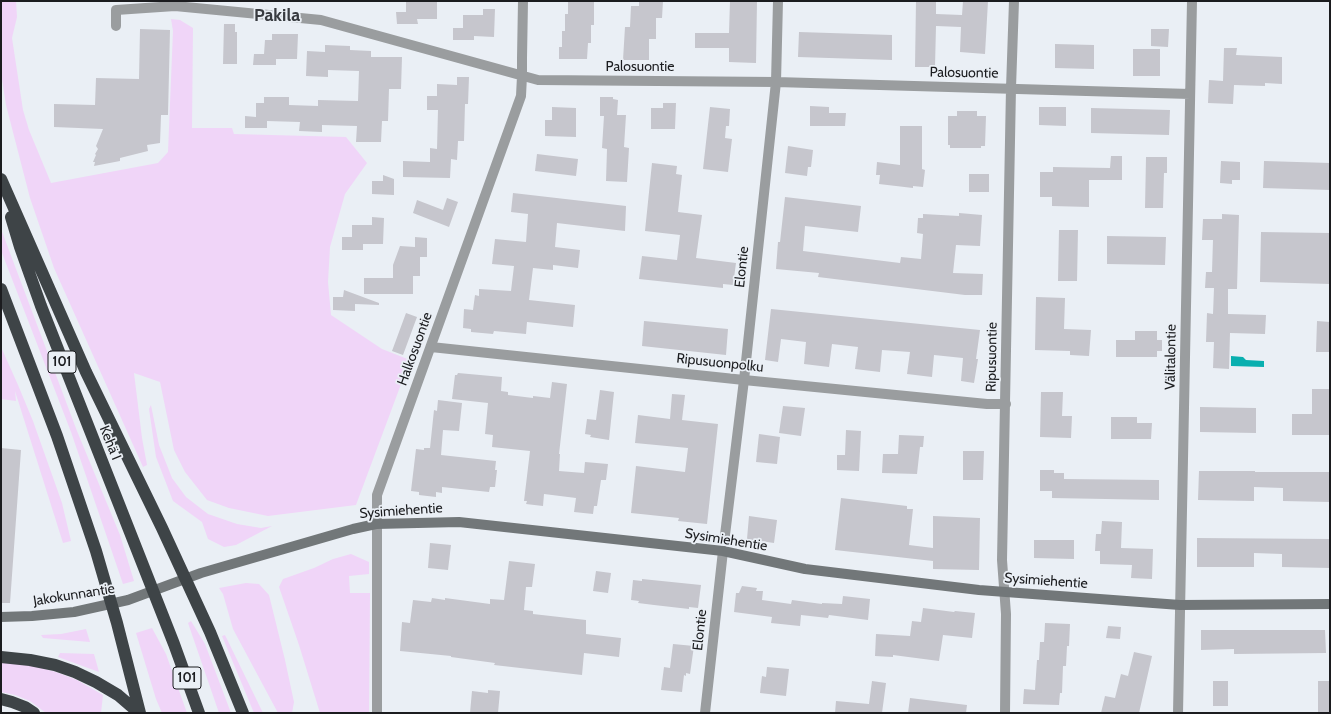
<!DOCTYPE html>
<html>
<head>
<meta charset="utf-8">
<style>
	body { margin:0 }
	#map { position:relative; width:1331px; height:714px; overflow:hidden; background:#eaeff5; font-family:Cabin,sans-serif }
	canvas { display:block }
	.frame { position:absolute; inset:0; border:2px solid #1b1c1f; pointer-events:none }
</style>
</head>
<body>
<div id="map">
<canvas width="1331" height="714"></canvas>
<div class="frame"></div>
</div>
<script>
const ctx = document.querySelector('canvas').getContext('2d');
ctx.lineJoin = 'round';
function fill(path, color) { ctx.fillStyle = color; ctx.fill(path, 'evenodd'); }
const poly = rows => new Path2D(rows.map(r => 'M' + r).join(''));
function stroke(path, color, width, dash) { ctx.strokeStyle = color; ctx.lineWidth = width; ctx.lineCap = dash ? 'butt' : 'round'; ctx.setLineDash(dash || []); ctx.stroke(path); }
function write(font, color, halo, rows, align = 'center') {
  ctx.font = font + ' Cabin,sans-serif'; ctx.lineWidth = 3.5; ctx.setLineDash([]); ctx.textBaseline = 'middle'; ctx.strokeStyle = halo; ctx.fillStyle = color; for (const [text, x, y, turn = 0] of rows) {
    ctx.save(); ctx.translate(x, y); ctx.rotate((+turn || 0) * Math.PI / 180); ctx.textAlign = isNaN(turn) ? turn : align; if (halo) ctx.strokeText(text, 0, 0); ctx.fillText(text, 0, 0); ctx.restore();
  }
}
const green = poly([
	[1,1,16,1,17,17,12,38,23,110,29,130,51,183,158,163,168,152,173,31,171,19,180,20,193,28,192,128,232,128,234,134,346,137,367,163,345,194,330,247,328,282,331,315,382,349,410,360,356,505,268,516,229,508,207,500,185,472,174,450,160,382,134,373,142,438,147,465,143,467,54,268,30,198,6,105,1,73],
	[1,229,77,431,120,535,134,581,123,584,71,432,2,253,1,248],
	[1,347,18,385,33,421,62,503,71,541,63,543,15,391,16,401,1,399],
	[151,405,159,445,172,478,186,497,208,514,237,524,261,528,272,526,236,545,224,547,208,539,202,522,173,501,156,457,149,409],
	[351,554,369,562,369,574,349,576,350,593,370,593,369,713,320,713,299,645,279,587,283,579,314,568,333,559],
	[246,583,259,584,269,595,285,660,294,702,292,713,278,713,233,629,223,594,219,588],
	[191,621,205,644,231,713,219,713,188,623],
	[152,628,166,654,187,713,162,713,156,699,136,633],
	[86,629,90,642,43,638,41,635,61,634],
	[225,635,263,713,254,713,222,636],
	[60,653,94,654,99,672,58,657],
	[1,662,31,665,56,672,77,680,103,695,101,713,46,713,30,701,15,695,1,692]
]);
const water = poly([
	[1231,356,1243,357,1246,360,1264,361,1264,367,1231,366]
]);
const building = poly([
	[406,1,437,1,437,19,417,19,418,24,397,24,396,12,406,12],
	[568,1,594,1,594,25,591,25,591,43,588,43,587,59,559,59,559,47,562,47,562,31,565,31,565,14,568,14],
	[639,1,663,1,662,18,656,18,656,39,649,39,649,60,623,60,625,27,630,27,631,6,639,6],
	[730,1,757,1,756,63,729,62,729,48,695,48,695,33,729,33],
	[916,1,936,1,936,14,962,15,963,1,988,1,985,54,960,52,961,27,936,26,935,67,915,67],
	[483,9,495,9,494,37,474,36,474,40,453,40,453,28,463,28,463,15,483,15],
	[224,24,235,24,235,32,237,32,237,64,223,64],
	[140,29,170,30,168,115,161,115,160,143,147,145,148,151,120,158,120,161,94,166,95,162,93,162,96,155,95,154,98,149,96,146,103,129,54,127,54,104,95,105,96,78,139,79],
	[1151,29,1169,29,1168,47,1151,46],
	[799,32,892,35,892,60,798,57],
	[272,34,298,34,297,59,276,59,276,65,253,65,254,54,264,54,265,40,272,40],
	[1055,44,1094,45,1094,69,1055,68],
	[325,45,350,46,350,50,371,51,371,57,402,57,401,89,389,89,388,121,382,121,381,142,356,142,357,126,322,125,322,132,299,131,300,122,267,121,267,128,245,128,245,116,256,117,256,103,264,103,264,97,289,97,289,105,318,106,318,100,358,101,359,71,328,70,328,77,306,76,307,51,325,52],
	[1224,48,1237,48,1236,55,1282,57,1282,84,1265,83,1265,86,1234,85,1233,104,1208,103,1209,80,1223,81],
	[1133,49,1160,49,1160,76,1133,76],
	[457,77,469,77,468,104,465,104,464,141,458,141,457,160,451,159,450,178,403,177,403,161,430,162,430,148,437,149,438,110,427,110,427,96,437,96,437,84,457,85],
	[600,97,613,97,613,99,618,100,617,115,626,115,624,147,629,148,627,182,606,181,607,149,602,148,604,116,600,116],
	[663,103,676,103,675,129,651,129,651,108,663,108],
	[810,106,829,107,829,113,846,113,845,126,810,126],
	[552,107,576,108,576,137,545,136,545,120,552,120],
	[710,107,730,109,729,126,726,126,725,138,732,139,728,172,703,169],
	[1039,107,1066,107,1066,126,1039,125],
	[1091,108,1170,110,1169,135,1091,133],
	[957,111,977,111,977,116,986,116,985,146,981,146,981,148,950,148,950,145,948,145,948,116,957,116],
	[900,126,922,126,922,169,925,170,923,187,913,186,913,188,879,184,880,175,876,175,877,162,900,165],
	[788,146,813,150,811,167,808,167,807,176,785,173],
	[537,154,578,159,576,176,535,171],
	[1111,156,1122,156,1122,180,1089,180,1089,207,1052,206,1052,197,1040,197,1040,172,1053,172,1053,167,1110,168],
	[1146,157,1167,157,1167,173,1164,173,1163,208,1145,208],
	[1221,161,1240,162,1240,180,1232,180,1232,184,1220,183],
	[1264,161,1330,163,1330,190,1263,188],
	[652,163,677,166,676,174,682,175,678,212,702,215,696,258,736,263,733,285,723,284,723,288,639,279,642,256,677,260,680,235,645,231],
	[969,174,989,174,989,192,969,192],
	[383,175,394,179,394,195,372,194,372,181,383,181],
	[513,193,626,206,625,231,557,223,555,247,580,250,578,268,553,265,553,270,533,268,529,300,575,305,573,327,527,322,526,334,494,331,493,334,471,332,471,329,463,328,464,309,473,310,475,295,479,296,479,289,511,291,514,266,492,264,495,239,526,242,528,214,511,212],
	[785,197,861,206,858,232,805,226,803,251,900,263,901,257,921,259,923,234,917,233,918,218,923,218,923,214,959,216,959,213,982,215,980,246,956,245,953,273,983,274,982,295,965,295,818,277,819,273,776,269,778,242,780,242],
	[447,198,458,202,449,227,413,213,417,200,443,210],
	[1222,214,1239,215,1237,289,1228,289,1228,314,1266,315,1265,334,1230,333,1229,369,1213,368,1214,342,1206,342,1207,313,1213,314,1214,288,1205,288,1206,272,1212,272,1213,240,1202,240,1203,219,1222,219],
	[372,217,384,218,383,244,363,244,363,250,342,250,342,237,352,237,352,225,372,225],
	[1059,230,1078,230,1077,281,1058,281],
	[1261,232,1330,233,1330,284,1260,282],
	[1107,236,1166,237,1165,265,1107,264],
	[415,237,427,238,427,257,420,257,420,276,413,276,413,294,364,294,364,278,393,278,393,265,400,246,415,247],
	[344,290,379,303,379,305,355,304,355,311,333,310,333,297,343,297],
	[1036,297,1065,298,1064,329,1091,330,1089,356,1070,355,1070,351,1035,350],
	[771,309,980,330,976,359,978,359,974,383,961,381,963,358,934,355,932,377,907,374,910,352,882,350,880,372,855,369,858,347,832,344,829,367,804,364,806,342,781,339,778,362,765,360],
	[406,313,417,317,403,355,392,351],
	[644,321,728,329,726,355,642,346],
	[1317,321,1330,322,1330,352,1316,352],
	[1135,331,1157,331,1157,340,1162,340,1162,351,1157,351,1157,357,1116,357,1116,340,1135,340],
	[458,373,502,377,501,391,508,392,508,395,533,398,533,396,550,398,552,382,567,384,559,454,560,454,559,471,584,473,585,462,608,464,606,480,601,480,597,506,594,506,593,514,574,512,576,498,544,494,543,506,526,504,527,501,524,501,530,451,492,447,493,435,485,434,488,403,452,399,455,375,457,375],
	[1312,389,1330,389,1330,435,1292,435,1292,414,1312,414],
	[600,390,614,392,609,440,590,437,591,435,585,434,587,419,596,420],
	[1041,392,1063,392,1062,416,1072,416,1071,438,1040,437],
	[672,394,685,395,682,420,718,424,707,524,678,521,679,518,631,513,636,466,685,472,688,448,635,443,638,415,670,419],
	[438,400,462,403,459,431,443,430,441,455,496,461,495,470,497,470,495,487,490,487,489,492,442,487,442,493,436,492,436,497,419,495,419,492,411,491,416,449,424,450,424,448,430,448,434,410,437,411],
	[783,406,805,408,801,436,779,433],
	[1200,407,1256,408,1256,433,1200,432],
	[1111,417,1137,417,1137,423,1152,423,1151,439,1111,439],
	[846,430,861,431,859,471,837,470,837,455,845,455],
	[759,434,780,437,777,464,756,462],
	[899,435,924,436,923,447,920,447,917,474,882,473,883,454,898,454],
	[1,448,21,450,10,603,1,603],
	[963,451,984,451,983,480,963,480],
	[1040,470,1054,470,1054,473,1064,473,1064,479,1159,480,1159,500,1052,498,1052,491,1040,491],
	[1199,471,1255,471,1255,472,1330,472,1330,502,1283,501,1283,488,1254,487,1254,501,1198,500],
	[841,498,907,506,907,509,913,509,909,545,933,548,933,516,980,518,979,570,933,569,933,561,835,550],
	[749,516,777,520,774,543,747,539],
	[1102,521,1122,522,1121,548,1153,549,1152,579,1131,578,1132,565,1100,564,1100,551,1095,551,1096,534,1101,534],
	[1197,538,1330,539,1330,568,1282,567,1282,554,1254,553,1254,567,1197,567],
	[1034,540,1074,540,1074,559,1034,558],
	[430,543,451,545,448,570,428,568],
	[509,561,535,564,532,587,526,587,524,610,533,611,533,614,586,620,586,634,621,638,619,657,584,653,582,675,494,665,495,663,451,657,451,656,400,651,402,622,410,623,413,600,431,602,432,598,445,600,445,598,490,604,490,599,504,600],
	[596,571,611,573,608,593,593,591],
	[642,579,701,585,698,608,689,607,689,609,654,605,638,603,639,601,631,600,633,580,642,581],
	[742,586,757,588,756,591,763,591,762,600,791,604,792,600,822,604,822,603,842,604,843,596,870,599,868,620,829,615,828,618,801,615,800,626,771,623,772,617,734,612,736,593,739,593],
	[923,608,954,612,955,611,975,613,972,638,943,635,939,661,893,655,893,657,875,656,876,634,910,636,912,621,921,622],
	[1045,623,1070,624,1069,646,1067,646,1066,666,1063,666,1062,693,1060,693,1059,705,1023,704,1024,689,1035,690,1037,660,1039,660,1040,642,1044,642],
	[1108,626,1121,627,1120,639,1106,638],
	[1201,630,1325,630,1326,653,1234,654,1234,649,1201,650],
	[673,644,694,646,690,674,686,673,686,676,684,675,682,692,661,690,664,667,670,668],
	[1134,652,1152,656,1139,713,1101,713,1105,696,1115,698,1121,674,1128,676],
	[767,667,789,669,786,696,760,693,762,676,766,677],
	[872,681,886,683,882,713,835,713,836,701,869,704],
	[1213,681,1228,681,1228,706,1213,706],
	[1318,681,1330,681,1330,713,1318,713],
	[488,690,500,691,498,713,470,713,472,691,488,693],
	[910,698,967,705,966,713,908,713]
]);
const street = poly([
	[116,26,116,10,175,6,321,20,538,80,776,82,1190,94],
	[431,347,744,380,987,404,1006,404],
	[725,535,744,380,776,82,778,1],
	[377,713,377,495,521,96,522,76,522,58,523,1],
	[705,713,723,551],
	[1005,713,1006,614,1002,560,1011,88,1014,1],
	[1178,713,1192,1]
]);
const secondary = poly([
	[1,617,32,616,74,612,128,600,201,573,353,529,376,524,459,522,723,551,805,569,979,590,1180,605,1330,604]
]);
const highway = poly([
	[1,179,86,372,162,528,210,632,243,713],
	[11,217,20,247,41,306,174,644,199,713],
	[1,289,57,436,96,551,117,623,140,713],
	[1,657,30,660,55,665,75,672,96,682,118,695,139,713],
	[1,699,12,702,25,707,34,713]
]);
const shields = [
	[62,362,28],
	[187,678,28]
];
const shieldNames = [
	["101",62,362],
	["101",187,678]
];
const streetNames = [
	["Palosuontie",640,67],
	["Palosuontie",964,73,1],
	["Elontie",742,267,-84],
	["Halkosuontie",415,349,-70],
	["Ripusuontie",992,357,-89],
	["Välitalontie",1171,357,-89],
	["Ripusuonpolku",720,363,6],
	["Kehä I",110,443,68],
	["Sysimiehentie",401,511,-4],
	["Sysimiehentie",726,540,9],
	["Sysimiehentie",1046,581,4],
	["Jakokunnantie",74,595,-9],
	["Elontie",700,630,-84]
];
const districtNames = [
	["Pakila",277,16]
];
fill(green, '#f0d5f8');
fill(water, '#09afaf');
fill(building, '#c6c6cd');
stroke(street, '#9a9d9f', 10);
stroke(secondary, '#727779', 10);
stroke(highway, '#3e4447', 12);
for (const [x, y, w] of shields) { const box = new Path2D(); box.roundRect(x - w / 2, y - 11, w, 22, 3); ctx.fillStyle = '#eaeff5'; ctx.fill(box); stroke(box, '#1b1c1f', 1); }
write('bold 13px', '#1b1c1f', null, shieldNames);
write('14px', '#1b1c1f', '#eaeff5', streetNames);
write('bold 18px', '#383b40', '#eaeff5', districtNames);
</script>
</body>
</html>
